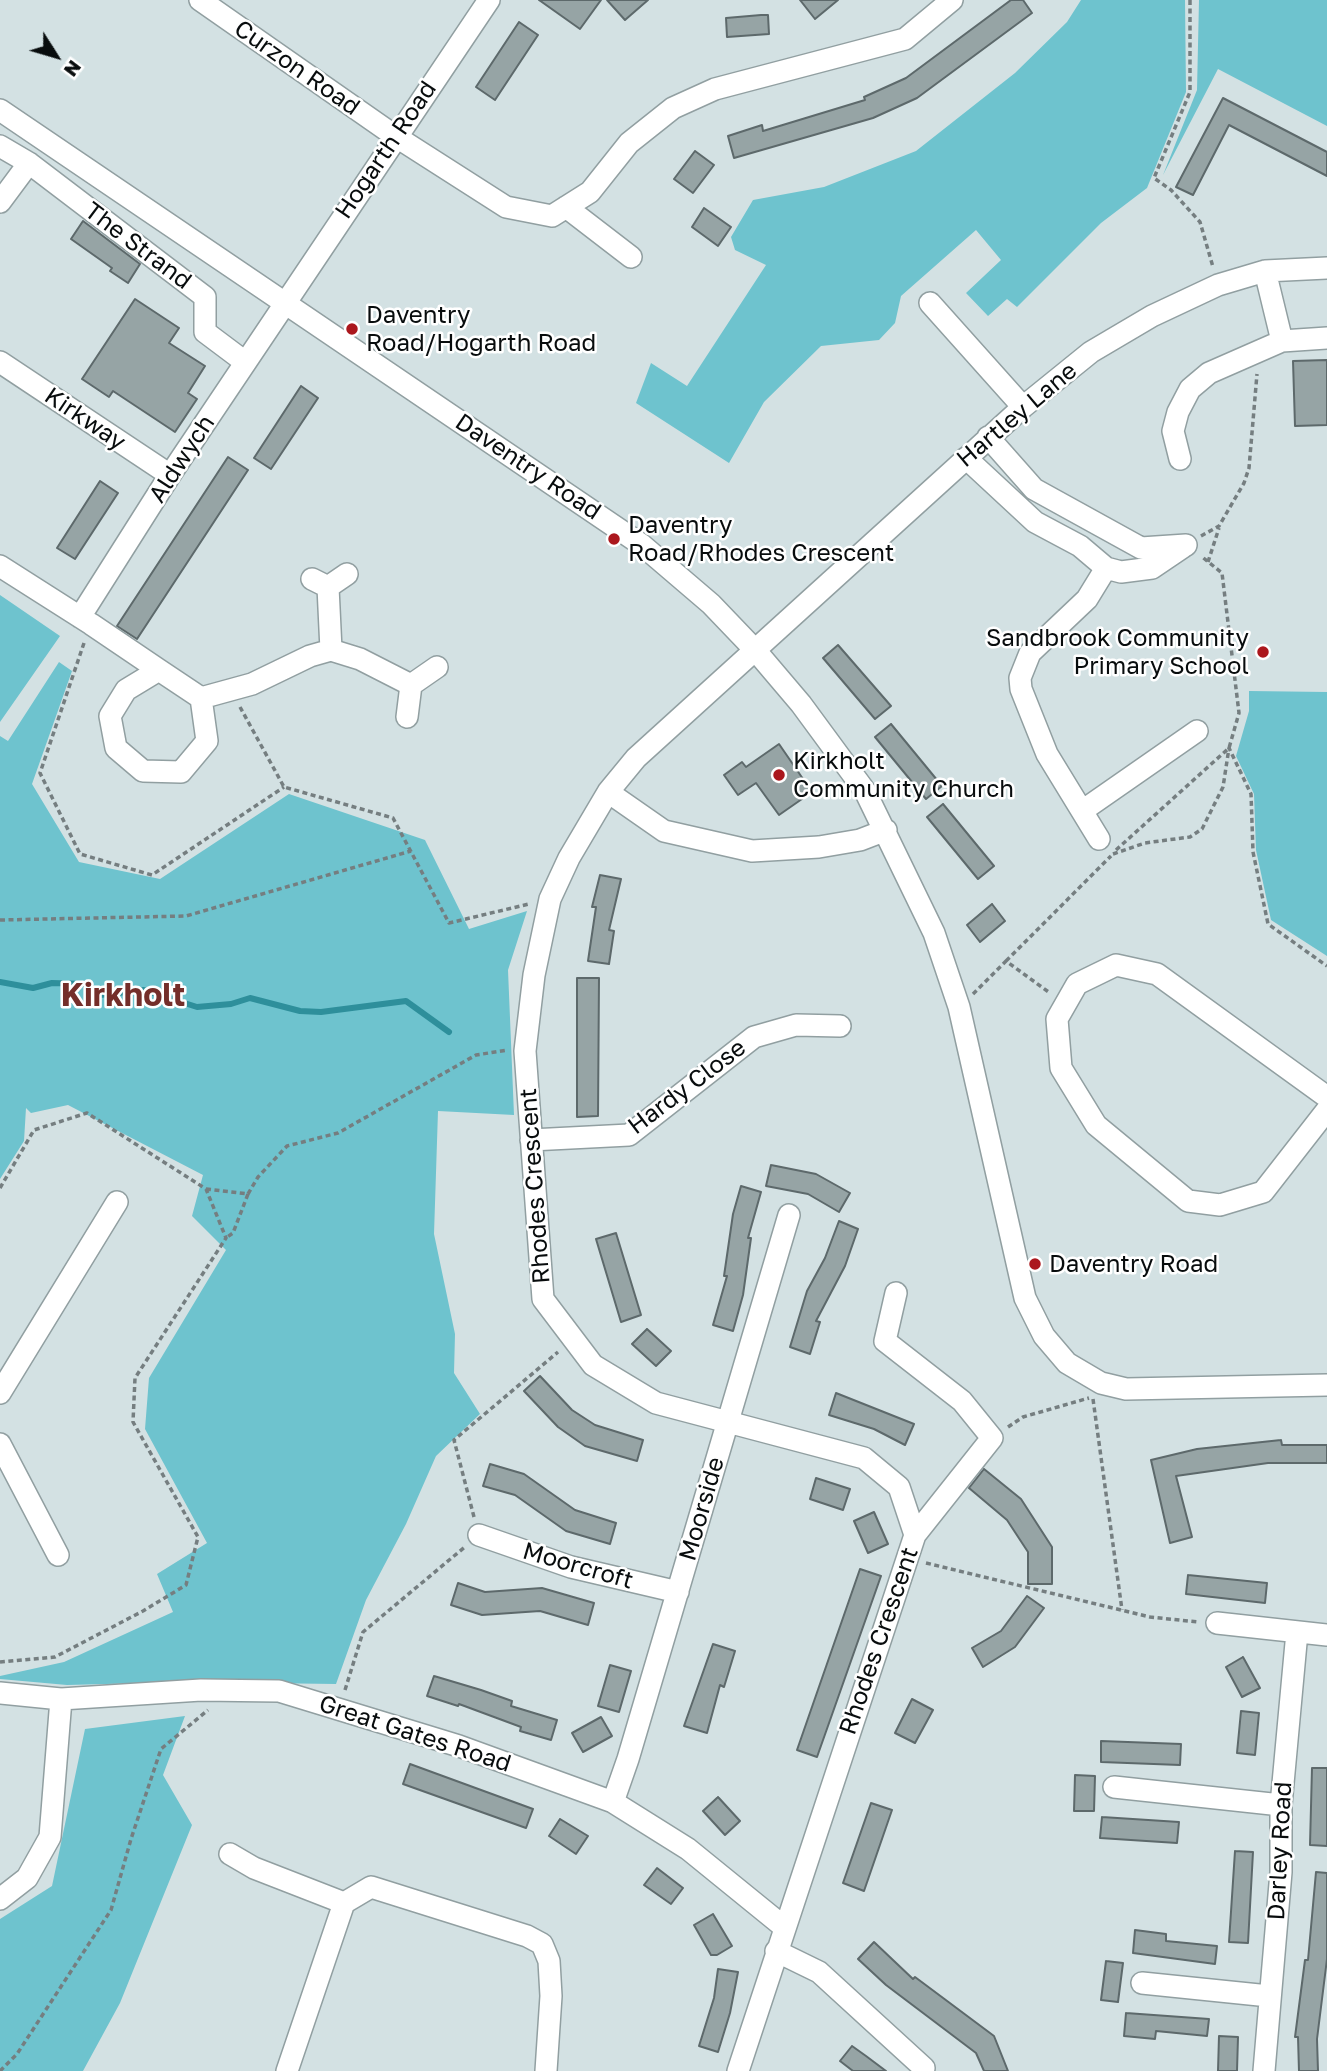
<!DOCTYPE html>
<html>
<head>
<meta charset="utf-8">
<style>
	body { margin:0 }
	#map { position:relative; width:1327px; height:2071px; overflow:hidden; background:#d3e1e3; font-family:"Golos Text",sans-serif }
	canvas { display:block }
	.north { position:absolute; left:21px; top:21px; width:70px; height:70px; -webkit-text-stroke:5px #fff; paint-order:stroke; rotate:127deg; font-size:19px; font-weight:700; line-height:28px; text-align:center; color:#080c0d }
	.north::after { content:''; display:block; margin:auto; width:24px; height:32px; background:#080c0d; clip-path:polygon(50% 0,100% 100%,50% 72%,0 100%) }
</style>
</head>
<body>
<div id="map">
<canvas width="1327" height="2071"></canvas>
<div class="north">N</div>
</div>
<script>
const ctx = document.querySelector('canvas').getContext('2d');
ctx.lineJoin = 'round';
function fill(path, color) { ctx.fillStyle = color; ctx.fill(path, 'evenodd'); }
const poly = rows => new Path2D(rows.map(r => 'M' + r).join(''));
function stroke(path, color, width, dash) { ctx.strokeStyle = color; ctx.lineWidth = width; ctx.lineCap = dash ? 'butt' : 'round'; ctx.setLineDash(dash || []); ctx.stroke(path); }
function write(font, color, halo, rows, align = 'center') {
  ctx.font = font + ' "Golos Text",sans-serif'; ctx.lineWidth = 5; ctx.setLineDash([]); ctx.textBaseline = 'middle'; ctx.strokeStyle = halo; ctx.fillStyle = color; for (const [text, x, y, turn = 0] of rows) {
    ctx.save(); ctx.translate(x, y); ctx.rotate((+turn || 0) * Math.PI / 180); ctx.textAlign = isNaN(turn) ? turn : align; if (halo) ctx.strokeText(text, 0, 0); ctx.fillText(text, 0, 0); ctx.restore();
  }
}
const green = poly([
	[1081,0,1185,0,1186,92,1147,188,1101,223,1017,307,1007,299,988,316,966,293,1001,260,976,230,901,296,895,323,879,340,821,346,764,402,729,463,636,403,651,363,687,386,766,265,735,250,731,237,753,200,824,187,916,151,1015,73,1067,22],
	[1199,0,1327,0,1327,126,1218,69,1163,175,1197,90],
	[0,595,60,636,0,722],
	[59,662,72,671,32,784,79,862,160,879,289,794,425,840,469,929,527,911,508,970,514,1115,438,1111,434,1234,455,1334,454,1373,480,1414,436,1456,406,1524,366,1600,336,1684,184,1682,67,1685,0,1679,0,1676,64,1662,173,1612,157,1574,207,1543,145,1429,149,1378,226,1250,192,1216,203,1175,68,1105,31,1113,26,1108,24,1141,0,1179,0,736,8,741],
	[1249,691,1327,692,1327,956,1271,920,1256,850,1254,794,1236,756,1249,711],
	[185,1716,163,1775,192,1825,120,2003,83,2071,0,2071,0,1919,52,1886,85,1729]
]);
const stream = poly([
	[0,982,33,988,52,983,84,984,100,995,144,990,197,1007,231,1004,250,998,300,1011,321,1012,406,1001,449,1032]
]);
const building = poly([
	[539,0,601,0,580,29,539,0],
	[607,0,648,0,625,20,607,0],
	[800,0,838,0,815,19,800,0],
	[1011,0,1023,0,1032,13,917,98,873,118,734,158,728,136,762,125,763,131,865,100,864,97,906,78,1011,0],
	[761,15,768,15,769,34,727,37,726,18,761,15],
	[519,22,538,35,495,100,476,87,519,22],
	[1223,98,1327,152,1327,176,1229,125,1193,195,1176,187,1223,98],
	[695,151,714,165,693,193,674,179,695,151],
	[704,208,731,227,718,246,692,227,704,208],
	[83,221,140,264,128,283,110,271,112,268,71,239,83,221],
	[135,299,179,328,169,343,205,366,188,393,197,399,175,432,113,391,109,397,82,379,135,299],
	[1327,360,1327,425,1295,426,1293,361,1327,360],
	[301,386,318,398,271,469,254,458,301,386],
	[228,457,248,470,137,639,117,626,228,457],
	[100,481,118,493,75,559,57,548,100,481],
	[838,645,891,706,875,719,823,658,838,645],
	[891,724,942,786,926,799,875,737,891,724],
	[779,744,812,792,779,815,756,783,738,795,724,775,742,762,746,767,779,744],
	[943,804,994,866,978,879,927,817,943,804],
	[600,875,621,879,609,930,614,931,609,964,588,961,596,907,592,907,600,875],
	[992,904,1005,921,980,942,967,925,992,904],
	[577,978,599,978,598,1116,577,1117,577,978],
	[771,1165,816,1174,850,1193,839,1212,808,1194,766,1186,771,1165],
	[741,1186,761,1192,748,1238,751,1238,743,1295,733,1331,713,1325,727,1276,724,1276,733,1214,741,1186],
	[839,1221,858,1229,845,1266,816,1321,820,1322,810,1354,790,1347,807,1291,825,1258,839,1221],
	[616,1233,641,1315,621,1322,596,1239,616,1233],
	[647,1329,671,1351,656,1366,632,1344,647,1329],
	[540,1376,572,1410,595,1425,643,1440,637,1461,585,1446,558,1427,524,1391,540,1376],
	[836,1393,914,1424,905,1445,874,1429,829,1415,836,1393],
	[1281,1440,1282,1445,1327,1445,1327,1463,1268,1463,1176,1476,1192,1537,1170,1543,1151,1460,1197,1449,1281,1440],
	[490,1464,524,1474,575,1510,616,1523,610,1544,566,1531,515,1495,483,1486,490,1464],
	[984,1469,1021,1499,1052,1547,1052,1584,1028,1584,1028,1552,1007,1520,969,1488,984,1469],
	[816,1478,850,1489,843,1510,810,1499,816,1478],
	[874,1512,888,1544,868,1553,854,1521,874,1512],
	[860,1569,881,1576,817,1757,797,1750,860,1569],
	[1188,1575,1267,1583,1265,1603,1186,1594,1188,1575],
	[458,1583,485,1592,542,1588,594,1603,588,1625,540,1611,482,1615,451,1605,458,1583],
	[1027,1596,1044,1608,1015,1647,983,1667,972,1648,1001,1631,1027,1596],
	[713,1644,735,1651,724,1687,720,1685,707,1733,684,1726,713,1644],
	[1243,1657,1260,1688,1242,1697,1226,1667,1243,1657],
	[610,1665,631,1671,619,1712,598,1706,610,1665],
	[434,1676,481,1690,512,1701,511,1706,557,1720,551,1740,520,1731,521,1727,459,1704,458,1706,427,1696,434,1676],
	[912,1699,933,1710,915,1743,895,1733,912,1699],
	[1241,1711,1259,1713,1255,1755,1237,1753,1241,1711],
	[601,1717,612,1736,583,1752,572,1733,601,1717],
	[1101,1741,1181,1744,1180,1765,1101,1762,1101,1741],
	[410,1764,533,1809,526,1828,403,1784,410,1764],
	[1312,1768,1327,1768,1327,1846,1310,1845,1312,1768],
	[1075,1775,1095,1776,1094,1811,1074,1811,1075,1775],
	[718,1797,740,1821,725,1835,703,1811,718,1797],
	[871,1803,892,1810,864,1891,843,1883,871,1803],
	[1102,1817,1179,1822,1177,1843,1100,1838,1102,1817],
	[560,1819,588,1836,576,1854,549,1836,560,1819],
	[1235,1851,1253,1852,1248,1943,1229,1942,1235,1851],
	[657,1868,683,1888,671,1904,644,1885,657,1868],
	[1316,1872,1327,1873,1327,1959,1317,2039,1318,2071,1299,2071,1298,2037,1295,2037,1305,1960,1308,1960,1316,1872],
	[713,1914,732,1946,717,1955,711,1955,694,1925,713,1914],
	[1135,1930,1166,1934,1166,1941,1217,1946,1215,1964,1133,1953,1135,1930],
	[874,1942,913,1979,915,1977,994,2036,1008,2071,984,2071,976,2053,886,1985,858,1959,874,1942],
	[1106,1961,1123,1963,1118,2002,1101,2000,1106,1961],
	[718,1969,738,1972,730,2013,718,2052,699,2046,714,1998,718,1969],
	[1126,2013,1209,2019,1207,2036,1156,2031,1155,2039,1124,2036,1126,2013],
	[1219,2036,1238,2037,1237,2071,1218,2071,1219,2036],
	[852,2046,866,2056,886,2071,853,2071,840,2061,852,2046]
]);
const path = poly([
	[1190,0,1190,92,1154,178,1171,190,1200,222,1213,267],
	[1201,536,1219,526,1244,483,1249,468,1257,374],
	[1208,562,1219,528],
	[84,643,40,773,80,854,152,875,284,787],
	[240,707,284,787,393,818,449,923,529,904],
	[1116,850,1229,748,1239,713,1222,573,1201,556],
	[1113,854,1145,843,1190,837,1202,829,1223,787,1229,748,1251,794,1253,852,1268,924,1327,966],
	[0,920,186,916,411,851],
	[1006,961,1111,856],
	[973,994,1006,961,1050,993],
	[0,1188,34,1130,87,1113,206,1189,226,1238,135,1378,133,1422,198,1537,186,1585,143,1611,55,1657,0,1662],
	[206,1189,248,1194,233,1233,226,1238],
	[248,1194,258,1177,287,1146,338,1133,476,1055,508,1050],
	[1093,1399,1122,1610],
	[1008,1427,1023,1417,1089,1398],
	[474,1517,454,1440,558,1352],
	[926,1563,1150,1617,1198,1622],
	[345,1690,363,1632,466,1546],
	[0,2071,17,2054,111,1910,131,1839,161,1749,208,1710]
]);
const minor = poly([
	[200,0,395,136,506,207,552,216,590,192,629,143,673,108,715,89,905,39,952,0],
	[0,110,642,545,711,604,756,651,801,704,865,791,934,933,959,1007,1025,1298,1044,1336,1067,1363,1101,1383,1126,1389,1327,1385],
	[0,146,29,163,205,297,205,332,245,362],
	[0,202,29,163],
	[566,207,631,257],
	[930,303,1023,407],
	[1282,341,1327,338],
	[0,362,170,475],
	[988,437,1034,489,1141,548,1186,545],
	[966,458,1035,522,1080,546,1106,568,1121,572,1152,568,1186,545],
	[1180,459,1173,431,1178,412,1190,389,1209,373,1282,341,1265,271],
	[0,566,80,617,91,624,159,670,201,698,207,741,181,772,143,771,116,748,110,716,126,690,159,670],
	[312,579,328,587,347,574],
	[328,587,331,650],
	[80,617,170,475,489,0],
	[201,698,252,684,310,656,331,650,360,659,411,685],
	[407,717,411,685,437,667],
	[608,792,664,831,752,851,819,847,860,840,886,830],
	[1082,811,1197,731],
	[1099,839,1047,754,1021,689,1020,678,1030,653,1087,599,1106,568],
	[1327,1097,1157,974,1116,965,1077,984,1057,1019,1061,1068,1096,1125,1188,1201,1220,1205,1263,1192,1327,1110],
	[531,1140,629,1135,754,1037,796,1025,840,1026],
	[896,1293,885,1341,962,1401,992,1438,915,1535],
	[0,1393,117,1202],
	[0,1444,58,1555],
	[479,1535,571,1567,678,1592],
	[1217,1623,1327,1635],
	[0,1693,61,1699,201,1690,279,1691,459,1746,613,1802,688,1849,784,1927],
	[1114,1787,1281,1805],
	[613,1802,628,1759,789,1215],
	[230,1854,254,1868,344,1903],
	[0,1899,27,1878,50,1837,61,1699],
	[776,1951,819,1972,924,2068],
	[1142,1983,1269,1996],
	[287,2071,344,1903,371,1887,527,1936,542,1944,549,1961,551,1996,546,2071],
	[738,2071,915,1535,899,1487,864,1458,656,1403,593,1365,543,1299,525,1051,534,975,550,899,569,858,608,792,636,758,1023,407,1091,352,1152,316,1218,285,1265,271,1327,268],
	[1264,2071,1281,1872,1281,1805,1297,1632]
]);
const markers = [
	[352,329,7,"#ab171d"],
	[614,539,7,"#ab171d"],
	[1263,652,7,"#ab171d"],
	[779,775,7,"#ab171d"],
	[1035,1264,7,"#ab171d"]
];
const streetNames = [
	["Curzon Road",297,68,35],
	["Hogarth Road",386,150,-56],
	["The Strand",138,246,37],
	["Hartley Lane",1017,415,-40],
	["Kirkway",85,419,34],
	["Aldwych",182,459,-57],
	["Daventry Road",528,467,34],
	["Hardy Close",687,1087,-37],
	["Rhodes Crescent",535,1186,-94],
	["Moorside",702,1509,-74],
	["Moorcroft",578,1566,16],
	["Rhodes Crescent",879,1641,-71],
	["Great Gates Road",415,1734,18],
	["Darley Road",1280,1851,-87]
];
const poiNames = [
	["Daventry",366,315],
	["Road/Hogarth Road",366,343],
	["Daventry",628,525],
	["Road/Rhodes Crescent",628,553],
	["Sandbrook Community",1249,638,"right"],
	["Primary School",1249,666,"right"],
	["Kirkholt",793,761],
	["Community Church",793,789],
	["Daventry Road",1049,1264]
];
const districtNames = [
	["Kirkholt",123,996]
];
fill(green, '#6ec3ce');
stroke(stream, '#2e8f9b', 6);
fill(building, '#96a4a5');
stroke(building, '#5d696b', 2);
stroke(minor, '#919fa1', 24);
stroke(path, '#757e80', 3.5, [5, 3.5]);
stroke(minor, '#fff', 21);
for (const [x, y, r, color] of markers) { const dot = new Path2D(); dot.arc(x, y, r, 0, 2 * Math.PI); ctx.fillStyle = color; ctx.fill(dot); stroke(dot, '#fff', 2.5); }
write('24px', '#080c0d', '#fff', streetNames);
write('24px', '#080c0d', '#fff', poiNames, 'left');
write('bold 32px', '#742e2a', '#fff', districtNames);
</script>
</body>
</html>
